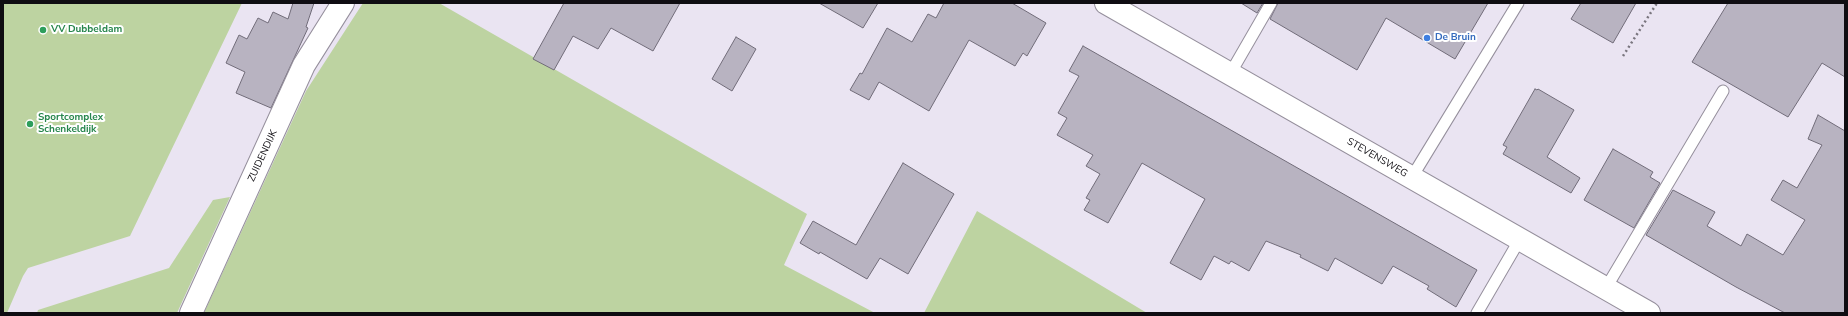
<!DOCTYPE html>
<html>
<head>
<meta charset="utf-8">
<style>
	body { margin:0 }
	#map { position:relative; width:1848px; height:316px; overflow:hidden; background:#eae4f2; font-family:"Nunito Sans",sans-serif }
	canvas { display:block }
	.frame { position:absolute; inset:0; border:4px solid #0f0d12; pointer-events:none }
</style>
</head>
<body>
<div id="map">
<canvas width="1848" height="316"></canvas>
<div class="frame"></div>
</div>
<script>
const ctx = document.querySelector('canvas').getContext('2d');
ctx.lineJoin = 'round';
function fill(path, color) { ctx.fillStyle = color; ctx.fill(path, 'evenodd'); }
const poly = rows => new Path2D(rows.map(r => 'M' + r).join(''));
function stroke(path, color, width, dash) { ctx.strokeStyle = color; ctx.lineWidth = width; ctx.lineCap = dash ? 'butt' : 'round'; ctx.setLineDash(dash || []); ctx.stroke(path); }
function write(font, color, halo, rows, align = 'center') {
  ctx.font = font + ' "Nunito Sans",sans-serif'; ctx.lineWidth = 4; ctx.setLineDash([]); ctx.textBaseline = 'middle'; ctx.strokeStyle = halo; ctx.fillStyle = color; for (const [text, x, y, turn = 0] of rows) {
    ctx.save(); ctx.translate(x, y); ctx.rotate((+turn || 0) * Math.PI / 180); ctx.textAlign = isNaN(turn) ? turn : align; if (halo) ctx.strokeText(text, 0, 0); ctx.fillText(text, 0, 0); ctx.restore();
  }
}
const green = poly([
	[3,3,242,3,130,236,28,268,23,276,7,313,3,313],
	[363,3,439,3,807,214,784,265,875,313,204,313,306,91],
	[230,197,177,313,37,313,38,310,169,268,213,200],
	[977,211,1147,313,924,313]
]);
const building = poly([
	[293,3,314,3,306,27,308,28,271,108,236,93,245,72,226,63,239,35,247,39,258,18,268,23,273,12,288,19,293,3],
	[564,3,680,3,653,51,611,28,598,49,573,36,554,70,533,59,564,3],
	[819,3,878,3,863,28,819,3],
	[944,3,1012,3,1046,23,1027,56,1023,53,1015,66,969,40,929,111,879,82,869,100,850,90,860,73,862,74,887,28,912,42,928,14,936,18,944,3],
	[1241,3,1263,3,1257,13,1241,3],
	[1278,3,1488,3,1455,59,1386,18,1357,70,1270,19,1278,3],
	[1581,3,1636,3,1613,43,1571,19,1581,3],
	[1728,3,1845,3,1845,77,1822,63,1788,117,1692,62,1728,3],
	[736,37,756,49,732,91,712,79,736,37],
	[1083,46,1477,270,1456,307,1427,289,1429,286,1393,266,1382,284,1335,258,1328,271,1300,257,1301,255,1266,241,1249,271,1231,261,1229,264,1214,256,1201,280,1170,263,1205,199,1142,163,1108,223,1084,210,1090,200,1086,198,1100,174,1086,166,1093,155,1057,135,1067,118,1058,113,1079,76,1069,71,1083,46],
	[1535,89,1537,90,1538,89,1574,110,1547,157,1580,178,1571,193,1503,154,1507,147,1503,145,1535,89],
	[1818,115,1845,131,1845,313,1785,313,1736,287,1646,235,1673,190,1715,212,1707,226,1741,246,1747,234,1783,255,1805,220,1771,200,1783,180,1797,188,1822,145,1808,139,1818,115],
	[1613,149,1653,172,1650,177,1660,183,1634,228,1584,200,1613,149],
	[903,163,954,194,908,274,880,258,867,279,820,252,819,254,800,243,813,221,856,245,903,163]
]);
const path = poly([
	[1623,56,1657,3]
]);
const service = poly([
	[1230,74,1271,3],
	[1412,177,1518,3],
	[1606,288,1723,91],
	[1477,313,1520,239]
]);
const tertiary = poly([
	[1106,3,1649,313],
	[191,313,304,65,343,3]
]);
const markers = [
	[43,30,4,"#2e9e5b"],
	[1427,38,4,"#3f7fe0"],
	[30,124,4,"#2e9e5b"]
];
const leisureNames = [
	["VV Dubbeldam",51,30],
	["Sportcomplex",38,118],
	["Schenkeldijk",38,130]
];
const shopNames = [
	["De Bruin",1435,38]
];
const streetNames = [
	["ZUIDENDIJK",263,156,-65],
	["STEVENSWEG",1377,158,30]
];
fill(green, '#bdd3a1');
fill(building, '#b8b3c1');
stroke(building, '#716c79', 1);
stroke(service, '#958f9c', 13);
stroke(tertiary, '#958f9c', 24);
stroke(path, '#79757e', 2.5, [2, 3]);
stroke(service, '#fff', 11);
stroke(tertiary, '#fff', 22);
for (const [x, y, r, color] of markers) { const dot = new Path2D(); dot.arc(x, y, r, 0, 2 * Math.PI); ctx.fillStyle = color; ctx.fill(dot); stroke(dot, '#fff', 1.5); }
write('bold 10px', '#27864d', '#fff', leisureNames, 'left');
write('bold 10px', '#366cbe', '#fff', shopNames, 'left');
write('10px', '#0f0d12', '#fff', streetNames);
</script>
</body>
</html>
